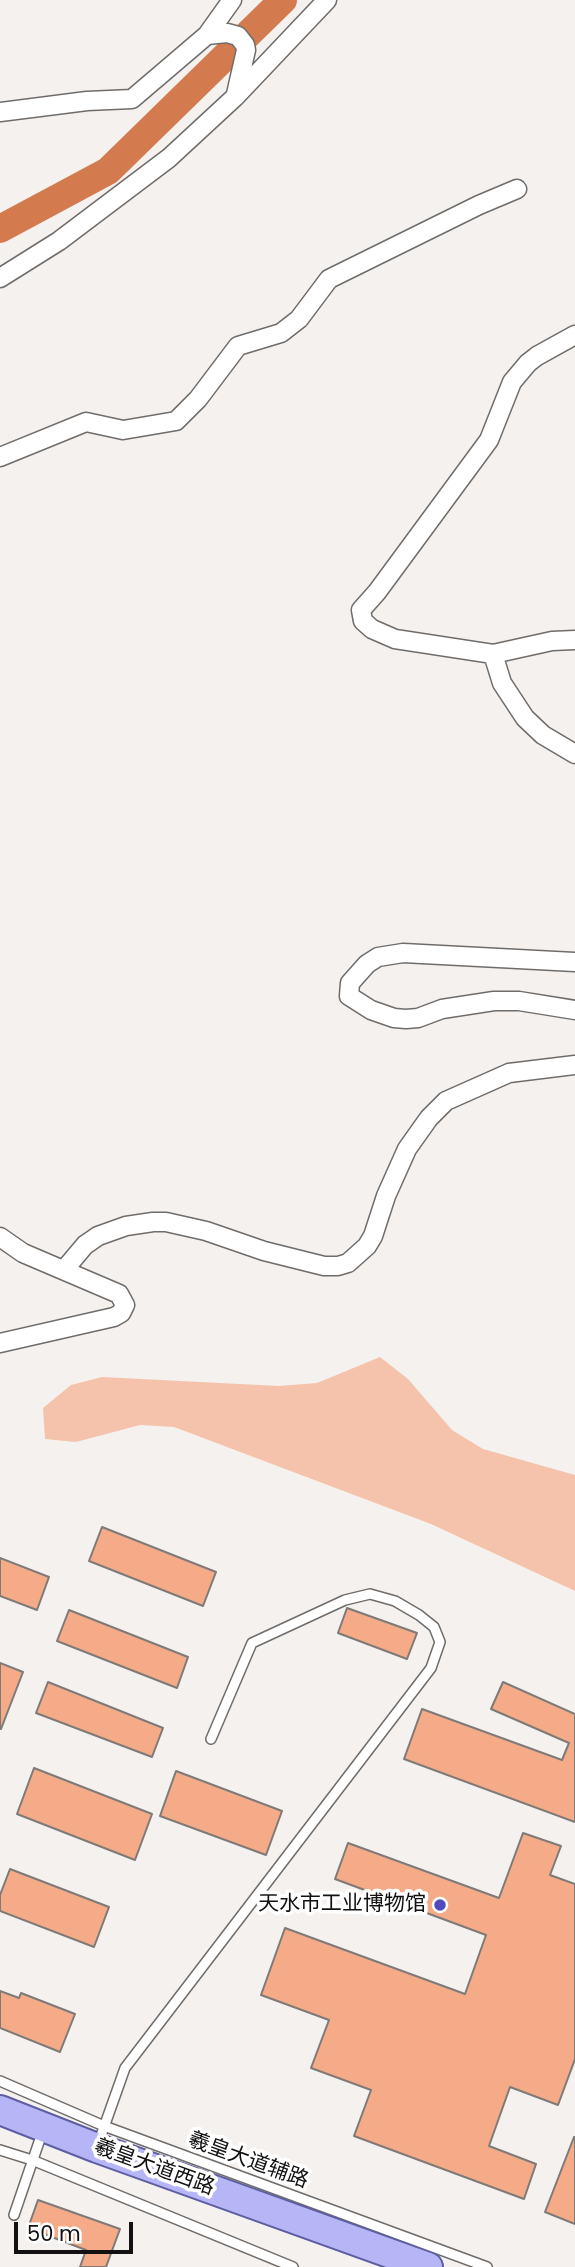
<!DOCTYPE html>
<html>
<head>
<meta charset="utf-8">
<style>
	body { margin:0 }
	#map { position:relative; width:575px; height:2267px; overflow:hidden; background:#f5f1ee; font-family:Poppins,sans-serif }
	canvas { display:block }
	.scale { position:absolute; left:14px; top:2222px; width:119px; height:32px; box-sizing:border-box; border:4px solid #121010; border-top:0; padding-left:9px; font-size:21px; line-height:24px; white-space:nowrap; color:#121010; -webkit-text-stroke:5px #fff; paint-order:stroke }
</style>
</head>
<body>
<div id="map">
<canvas width="575" height="2267"></canvas>
<div class="scale">50 m</div>
</div>
<script>
const ctx = document.querySelector('canvas').getContext('2d');
ctx.lineJoin = 'round';
function fill(path, color) { ctx.fillStyle = color; ctx.fill(path, 'evenodd'); }
const poly = rows => new Path2D(rows.map(r => 'M' + r).join(''));
function stroke(path, color, width, dash) { ctx.strokeStyle = color; ctx.lineWidth = width; ctx.lineCap = dash ? 'butt' : 'round'; ctx.setLineDash(dash || []); ctx.stroke(path); }
function write(font, color, halo, rows, align = 'center') {
  ctx.font = font + ' Poppins,"Noto Sans SC",sans-serif'; ctx.lineWidth = 7; ctx.setLineDash([]); ctx.textBaseline = 'middle'; ctx.strokeStyle = halo; ctx.fillStyle = color; for (const [text, x, y, turn = 0] of rows) {
    ctx.save(); ctx.translate(x, y); ctx.rotate((+turn || 0) * Math.PI / 180); ctx.textAlign = isNaN(turn) ? turn : align; if (halo) ctx.strokeText(text, 0, 0); ctx.fillText(text, 0, 0); ctx.restore();
  }
}
const green = poly([
	[380,1357,408,1379,452,1430,483,1449,575,1475,575,1591,431,1524,174,1427,140,1425,76,1442,45,1439,43,1408,71,1385,102,1377,279,1386,317,1383]
]);
const river = poly([
	[0,229,108,171,283,0]
]);
const building = poly([
	[102,1527,216,1572,203,1606,89,1561,102,1527],
	[0,1558,49,1577,37,1610,0,1596,0,1558],
	[347,1608,417,1633,407,1659,338,1633,347,1608],
	[69,1610,188,1657,177,1688,57,1641,69,1610],
	[0,1663,23,1672,1,1729,0,1729,0,1663],
	[48,1682,163,1728,152,1757,36,1713,48,1682],
	[503,1682,575,1714,575,1822,404,1759,422,1709,562,1760,569,1743,491,1709,503,1682],
	[34,1768,152,1814,135,1860,17,1814,34,1768],
	[176,1771,282,1811,266,1855,160,1816,176,1771],
	[523,1833,561,1846,550,1875,575,1884,575,2059,558,2105,510,2087,489,2146,536,2164,524,2199,354,2136,371,2090,311,2068,329,2020,261,1995,285,1928,465,1994,486,1935,335,1879,348,1843,499,1898,523,1833],
	[10,1869,109,1907,94,1947,0,1911,0,1895,10,1869],
	[0,1991,19,1998,21,1993,75,2014,60,2052,0,2028,0,1991],
	[574,2137,575,2137,575,2224,545,2212,574,2137],
	[38,2200,120,2229,106,2267,80,2267,86,2250,28,2228,38,2200]
]);
const lane = poly([
	[0,2081,104,2126,487,2267],
	[98,2144,125,2068,431,1668,440,1642,434,1627,419,1615,395,1601,370,1594,345,1600,252,1643,211,1739],
	[0,2150,32,2160,293,2267],
	[14,2215,40,2139]
]);
const street = poly([
	[207,35,232,0],
	[0,112,87,101,132,99,207,35,227,33,238,36,245,45,246,50,236,94],
	[0,278,59,241,169,158,235,97,327,0],
	[575,335,537,356,528,363,512,382,489,440,377,592,361,610,363,621,372,629,395,639,493,654,552,641,575,640],
	[0,457,86,422,123,430,176,421,198,399,238,346,281,333,299,319,329,279,479,205,517,189],
	[493,654,502,683,525,718,543,735,575,754],
	[575,962,403,953,378,957,367,964,350,983,349,996,371,1010,394,1018,406,1019,418,1018,442,1009,494,1001,519,1001,575,1010],
	[0,1237,23,1253,119,1294,125,1305,121,1313,114,1317,0,1343],
	[64,1270,85,1245,98,1236,126,1226,153,1222,166,1222,206,1231,264,1251,324,1266,338,1266,348,1263,367,1246,373,1236,386,1196,407,1149,429,1118,446,1101,509,1073,575,1065]
]);
const primary = poly([
	[0,2110,97,2148,428,2267]
]);
const markers = [
	[440,1905,7,"#5248bf"]
];
const poiNames = [
	["天水市工业博物馆",426,1905]
];
const streetNames = [
	["羲皇大道辅路",248,2161,20],
	["羲皇大道西路",154,2168,20]
];
fill(green, '#f5c3ac');
stroke(river, '#d37b4f', 28);
fill(building, '#f5ab88');
stroke(building, '#7d7a78', 2);
stroke(lane, '#6f6c6a', 12);
stroke(street, '#6f6c6a', 21);
stroke(primary, '#5d5da3', 32);
stroke(lane, '#fff', 9);
stroke(street, '#fff', 18);
stroke(primary, '#b6b6f7', 28);
for (const [x, y, r, color] of markers) { const dot = new Path2D(); dot.arc(x, y, r, 0, 2 * Math.PI); ctx.fillStyle = color; ctx.fill(dot); stroke(dot, '#fff', 2.5); }
write('21px', '#121010', '#fff', poiNames, 'right');
write('21px', '#121010', '#fff', streetNames);
</script>
</body>
</html>
